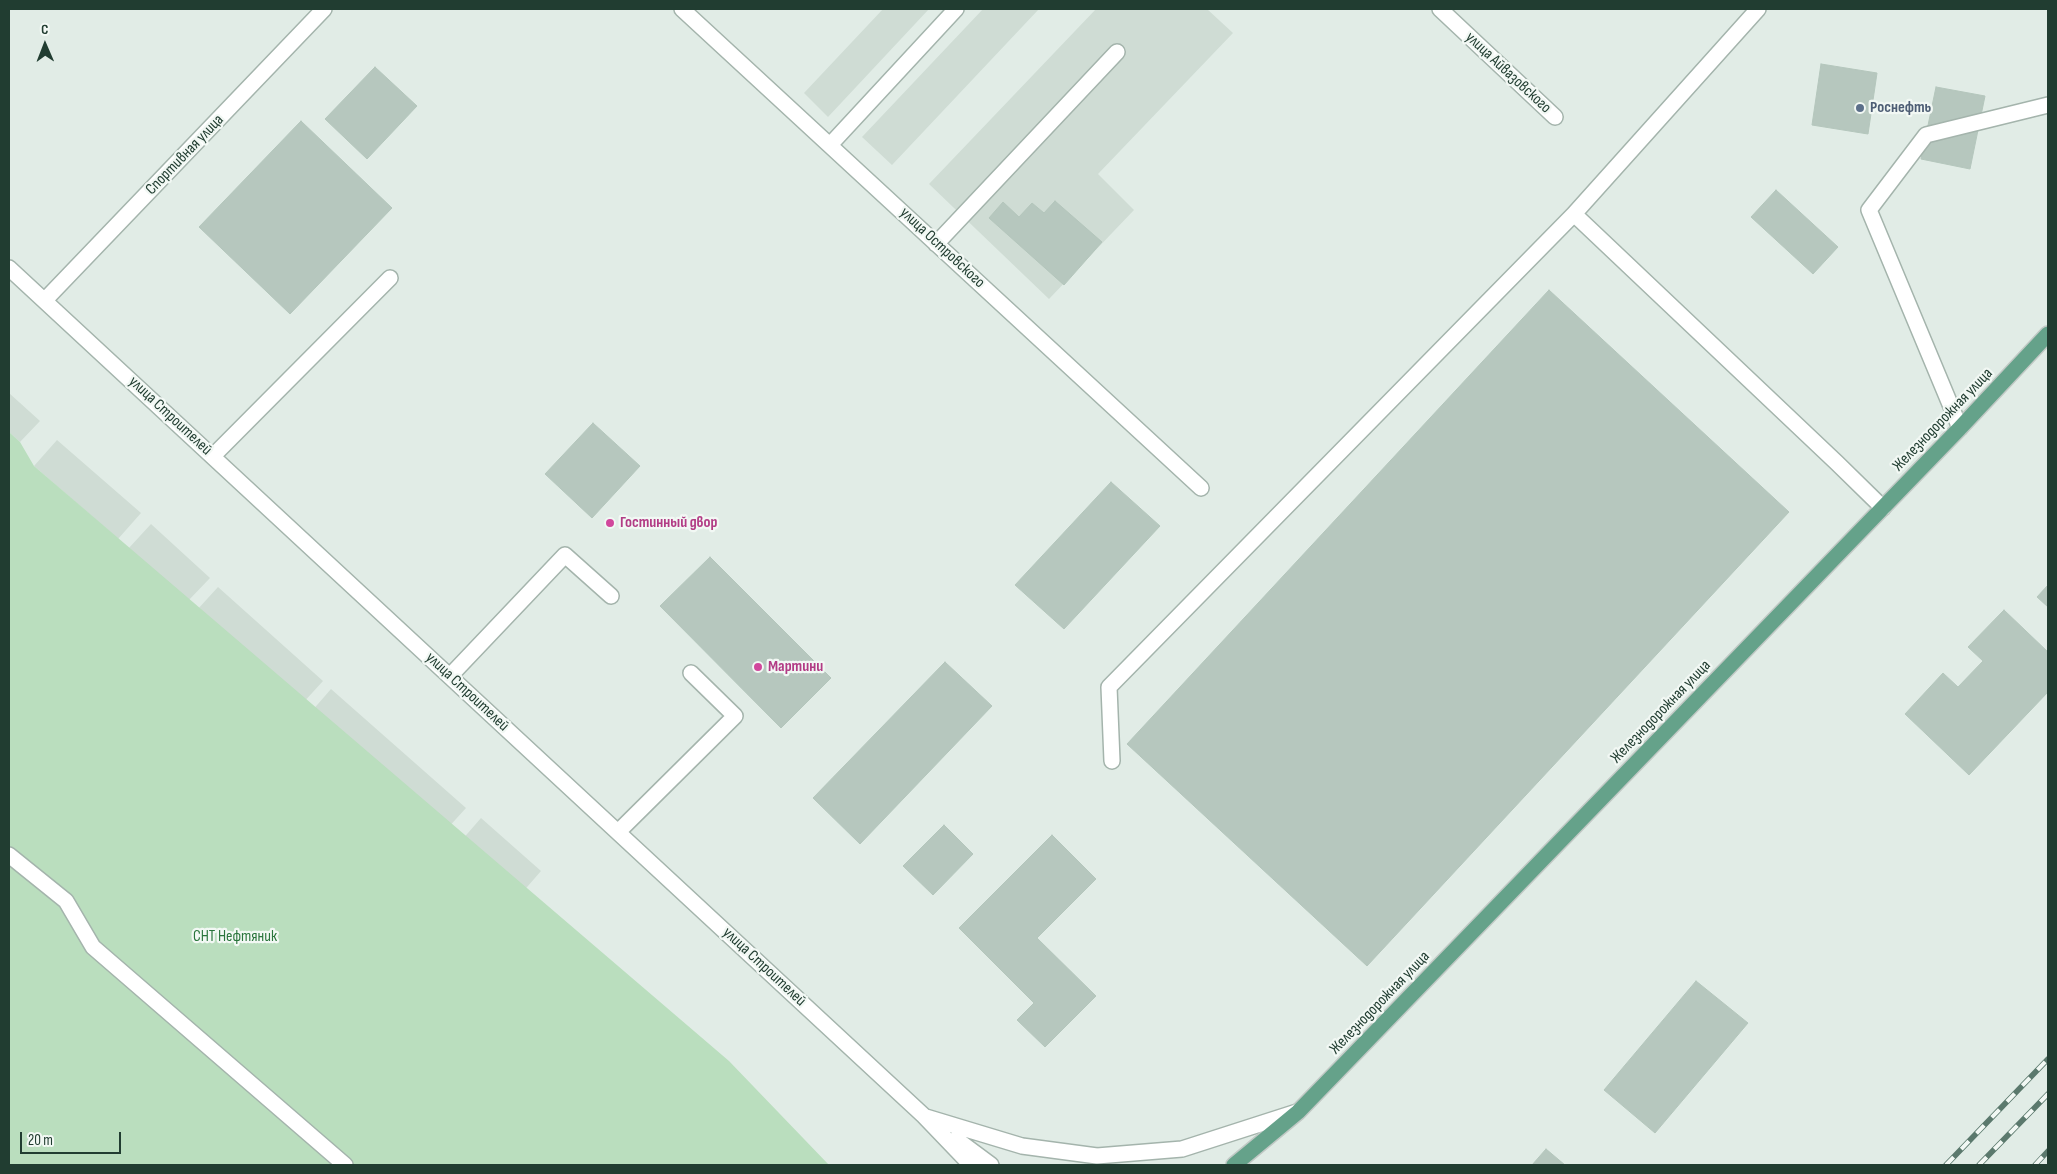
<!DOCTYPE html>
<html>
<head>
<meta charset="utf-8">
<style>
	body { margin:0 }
	#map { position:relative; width:2057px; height:1174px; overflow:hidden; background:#e1ece6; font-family:"Sofia Sans Condensed",sans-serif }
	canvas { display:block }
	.frame { position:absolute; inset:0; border:10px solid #213d31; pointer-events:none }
	.north { position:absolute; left:20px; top:20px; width:50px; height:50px; -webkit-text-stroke:4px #f2f8f4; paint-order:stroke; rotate:359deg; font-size:14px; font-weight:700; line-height:20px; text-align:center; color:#213d31 }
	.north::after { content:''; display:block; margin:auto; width:18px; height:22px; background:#213d31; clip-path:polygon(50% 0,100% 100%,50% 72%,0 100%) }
	.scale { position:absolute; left:20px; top:1132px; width:101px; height:22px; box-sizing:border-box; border:2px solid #213d31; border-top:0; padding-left:6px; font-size:15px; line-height:18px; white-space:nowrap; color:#213d31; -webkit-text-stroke:4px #f2f8f4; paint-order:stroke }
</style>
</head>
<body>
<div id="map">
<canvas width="2057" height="1174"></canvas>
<div class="frame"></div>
<div class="north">С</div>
<div class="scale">20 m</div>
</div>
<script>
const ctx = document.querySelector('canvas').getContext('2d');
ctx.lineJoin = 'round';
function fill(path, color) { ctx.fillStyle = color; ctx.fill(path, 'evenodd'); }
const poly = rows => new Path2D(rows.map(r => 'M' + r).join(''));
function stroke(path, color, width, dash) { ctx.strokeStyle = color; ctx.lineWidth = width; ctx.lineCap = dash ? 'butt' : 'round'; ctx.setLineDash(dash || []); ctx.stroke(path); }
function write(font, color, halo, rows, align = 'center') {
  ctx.font = font + ' "Sofia Sans Condensed",sans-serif'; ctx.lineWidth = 4.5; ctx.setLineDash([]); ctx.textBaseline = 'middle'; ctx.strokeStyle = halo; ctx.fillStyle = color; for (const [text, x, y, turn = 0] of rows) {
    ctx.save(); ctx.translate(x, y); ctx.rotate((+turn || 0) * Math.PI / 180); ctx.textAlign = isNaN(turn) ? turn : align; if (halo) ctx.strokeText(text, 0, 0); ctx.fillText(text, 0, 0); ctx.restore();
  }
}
const built = poly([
	[883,9,929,9,828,117,804,93],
	[983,9,1039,9,892,165,862,137],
	[1096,9,1207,9,1233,33,1098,174,1134,210,1049,299,929,184],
	[9,393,40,421,20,442,9,432],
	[57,440,141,513,118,539,34,466],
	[151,524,210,578,187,602,128,549],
	[218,587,323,681,302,704,197,610],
	[331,689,466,808,446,830,311,712],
	[481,818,541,871,521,894,461,841]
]);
const green = poly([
	[9,432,20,442,34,466,729,1061,829,1165,9,1165]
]);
const building = poly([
	[1821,64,1877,73,1868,134,1812,125,1821,64],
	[375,67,417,106,367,159,325,119,375,67],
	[1936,87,1985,96,1970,169,1921,159,1936,87],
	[301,121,392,208,290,314,199,227,301,121],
	[1776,190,1838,247,1813,274,1751,217,1776,190],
	[1055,201,1102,242,1064,285,989,218,1003,202,1019,217,1032,203,1044,213,1055,201],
	[1549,290,1789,512,1367,966,1127,744,1549,290],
	[593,423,640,466,592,518,545,474,593,423],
	[1111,482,1160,526,1064,629,1015,585,1111,482],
	[710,557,831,678,781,728,660,606,710,557],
	[2048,585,2048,607,2037,597,2048,585],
	[2004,610,2048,652,2048,692,1969,775,1905,714,1943,673,1958,687,1983,661,1968,647,2004,610],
	[945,662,992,706,860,844,813,798,945,662],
	[944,825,973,854,933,895,903,866,944,825],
	[1052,835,1096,879,1037,938,1096,996,1045,1047,1017,1020,1034,1003,959,928,1052,835],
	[1696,981,1748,1023,1655,1133,1604,1090,1696,981],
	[1546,1149,1565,1165,1532,1165,1546,1149]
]);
const minor = poly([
	[682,9,1201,488],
	[1440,9,1555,117],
	[830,145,956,9],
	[1574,214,1758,9],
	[936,244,1117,52],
	[9,268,924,1116,971,1165],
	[45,300,324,9],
	[1960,428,1869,210,1926,135,2048,105],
	[213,456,390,278],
	[450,676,565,555,611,596],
	[1112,761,1109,687,1574,214,1837,463,1883,508],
	[618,832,735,716,691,673],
	[9,855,66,901,93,947,345,1165],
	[926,1117,1022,1146,1097,1156,1182,1149,1297,1112],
	[956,1139,991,1165]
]);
const major = poly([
	[1234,1165,1298,1112,1960,428,2048,334]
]);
const rail = poly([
	[1946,1165,2048,1059],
	[1979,1165,2048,1094],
	[2035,1165,2048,1151]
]);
const markers = [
	[1860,108,5,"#5c6f8a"],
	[610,523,5,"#d1479c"],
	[758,667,5,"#d1479c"]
];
const streetNames = [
	["улица Айвазовского",1508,73,43],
	["Спортивная улица",185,155,-46],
	["улица Островского",942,248,43],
	["улица Строителей",170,416,43],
	["Железнодорожная улица",1943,420,-46],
	["улица Строителей",467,692,43],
	["Железнодорожная улица",1661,712,-46],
	["улица Строителей",764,967,43],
	["Железнодорожная улица",1380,1003,-46]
];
const serviceNames = [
	["Роснефть",1870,108]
];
const hotelNames = [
	["Гостинный двор",620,523],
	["Мартини",768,667]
];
const parkNames = [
	["СНТ Нефтяник",235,937]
];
fill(built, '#cfdcd4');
fill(green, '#badebe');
fill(building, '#b6c7be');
stroke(building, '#b4c6bc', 1);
stroke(minor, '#a4b4ac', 18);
stroke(major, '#c1c9c5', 18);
stroke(minor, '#fff', 15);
stroke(major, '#65a28a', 15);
stroke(rail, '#5b796d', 5.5);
stroke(rail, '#f2f8f4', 4, [11]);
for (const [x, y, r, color] of markers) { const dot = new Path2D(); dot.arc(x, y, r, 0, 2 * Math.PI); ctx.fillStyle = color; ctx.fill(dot); stroke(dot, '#f2f8f4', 2); }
write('16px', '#213d31', '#f2f8f4', streetNames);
write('bold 16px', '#4e5e75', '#f2f8f4', serviceNames, 'left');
write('bold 16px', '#b23c85', '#f2f8f4', hotelNames, 'left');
write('16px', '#2a753c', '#f2f8f4', parkNames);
</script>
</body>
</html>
